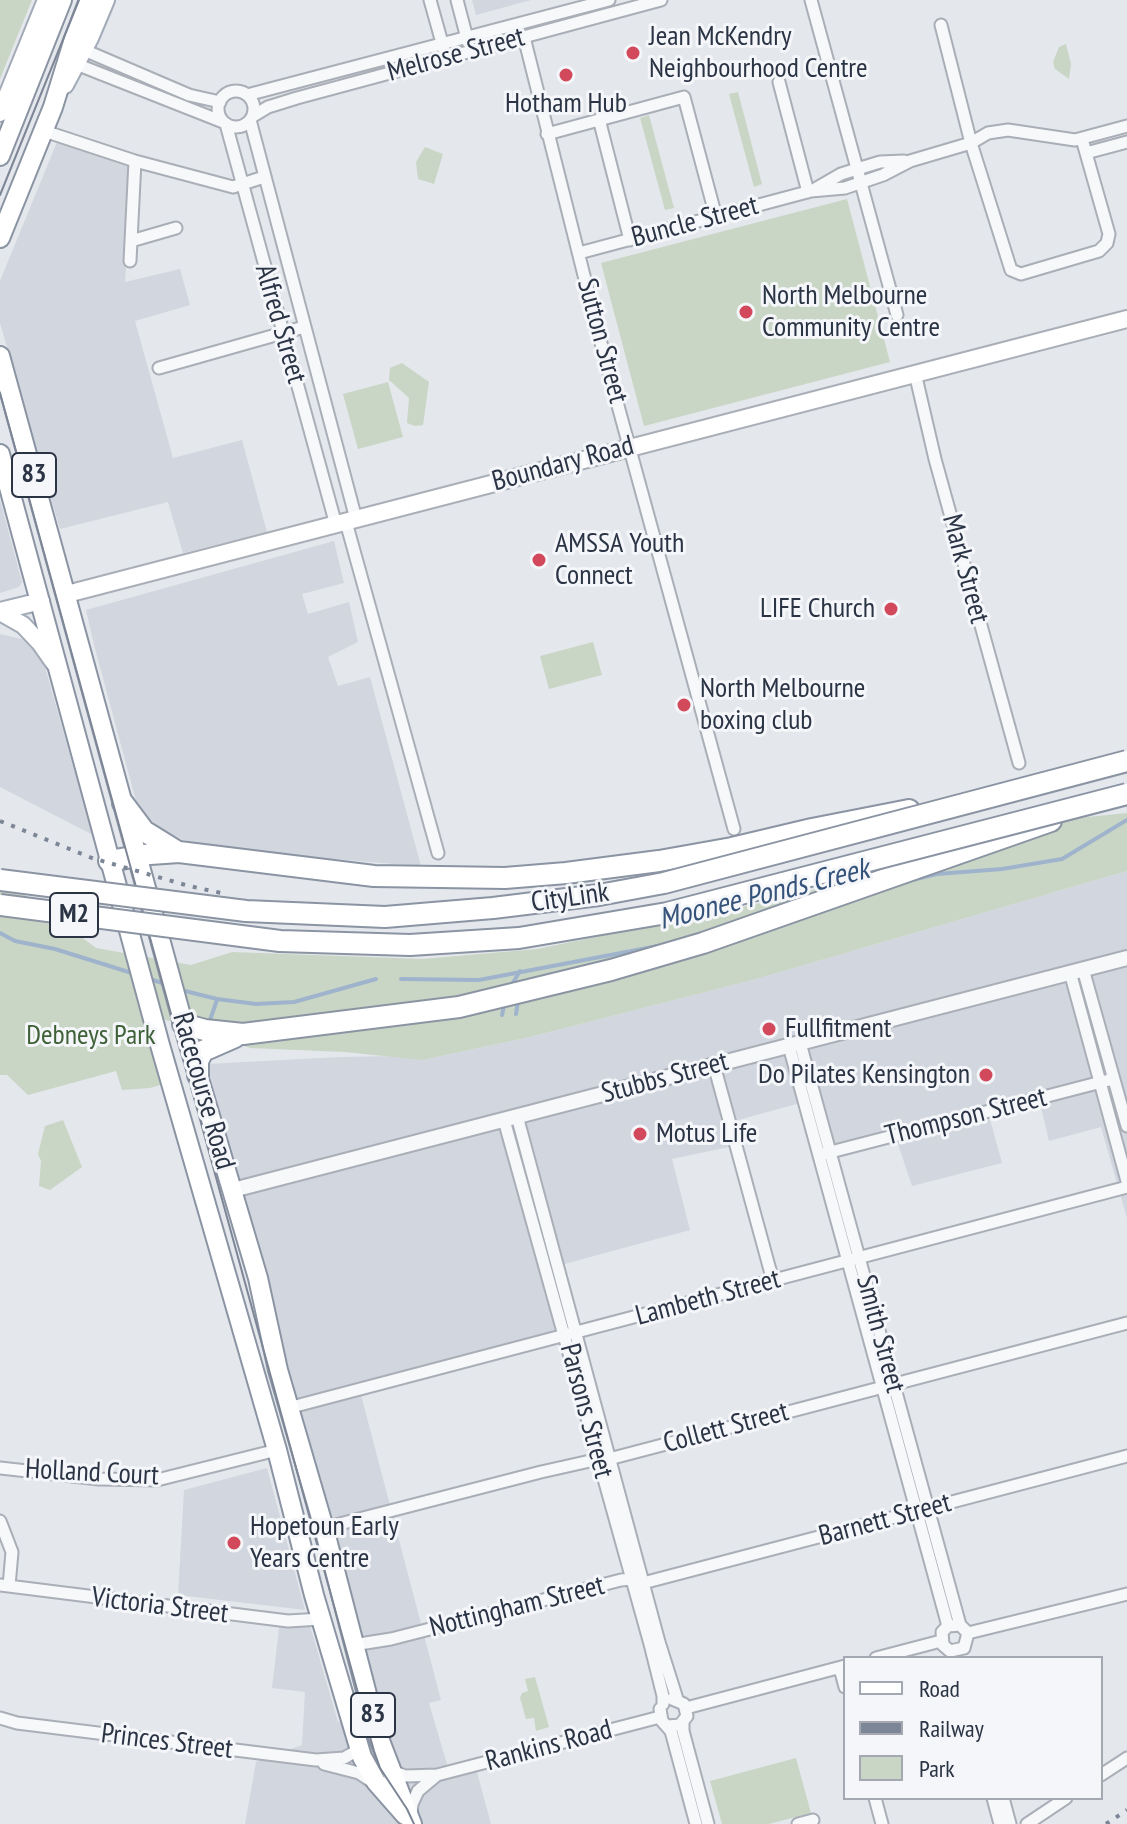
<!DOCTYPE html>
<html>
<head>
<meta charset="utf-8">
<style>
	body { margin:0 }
	#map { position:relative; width:1127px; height:1824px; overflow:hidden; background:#e4e7ec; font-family:"PT Sans Narrow",sans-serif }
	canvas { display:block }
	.legend { position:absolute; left:843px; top:1656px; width:260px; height:144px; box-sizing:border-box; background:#f4f6f9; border:2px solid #a4a8b1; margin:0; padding:10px 14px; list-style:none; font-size:24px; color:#2b3445 }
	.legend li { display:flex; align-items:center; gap:16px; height:40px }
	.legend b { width:40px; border:2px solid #a4a8b1 }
</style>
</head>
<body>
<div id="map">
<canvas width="1127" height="1824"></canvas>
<ul class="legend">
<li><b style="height:10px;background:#fff"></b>Road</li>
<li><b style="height:10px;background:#7d8696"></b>Railway</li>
<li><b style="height:22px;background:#c9d6c5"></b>Park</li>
</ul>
</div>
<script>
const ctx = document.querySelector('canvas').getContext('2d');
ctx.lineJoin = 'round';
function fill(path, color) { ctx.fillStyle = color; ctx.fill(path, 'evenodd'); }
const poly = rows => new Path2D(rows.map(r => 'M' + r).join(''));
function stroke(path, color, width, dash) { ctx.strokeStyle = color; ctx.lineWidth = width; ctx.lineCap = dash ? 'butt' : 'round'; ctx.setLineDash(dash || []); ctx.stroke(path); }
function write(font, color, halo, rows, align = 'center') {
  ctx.font = font + ' "PT Sans Narrow",sans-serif'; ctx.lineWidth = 6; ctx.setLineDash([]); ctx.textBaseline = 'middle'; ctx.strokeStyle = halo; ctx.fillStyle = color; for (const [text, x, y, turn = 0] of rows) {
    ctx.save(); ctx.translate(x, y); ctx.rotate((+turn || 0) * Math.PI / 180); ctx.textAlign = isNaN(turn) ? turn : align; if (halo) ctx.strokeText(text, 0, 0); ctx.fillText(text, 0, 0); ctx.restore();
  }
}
const built = poly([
	[472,0,531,0,476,15],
	[59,137,133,165,125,282,180,269,190,305,135,321,173,458,242,440,267,532,183,553,168,502,60,529,0,323,0,281],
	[0,500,22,582,19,587,0,593],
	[334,541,344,583,302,594,308,614,349,602,358,642,328,657,338,686,370,677,421,866,284,855,215,846,183,840,159,828,141,810,136,801,94,645,86,610],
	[0,634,27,640,44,664,93,835,0,787],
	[1127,871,1127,1218,1101,1127,1049,1141,1039,1099,988,1112,1002,1163,912,1186,895,1135,819,1155,804,1102,731,1122,738,1145,672,1159,690,1230,546,1269,565,1336,360,1391,441,1700,429,1703,449,1771,475,1765,491,1824,245,1824,256,1762,302,1745,305,1692,272,1688,280,1620,309,1622,338,1722,378,1711,207,1064,339,1057,398,1056,423,1060,530,1037,756,979],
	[267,1468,305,1610,178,1595,184,1490]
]);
const green = poly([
	[0,0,32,0,0,79],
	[1066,44,1071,64,1069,79,1055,69,1053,62,1059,47],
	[738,92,762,184,754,187,729,94],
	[649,115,674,208,665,210,640,118],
	[425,147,443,154,434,184,418,179,416,162],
	[847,199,890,362,644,426,601,263],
	[402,363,429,382,423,425,415,426,407,423,409,398,389,380,390,368],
	[388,382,403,437,358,449,343,394],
	[593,642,602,675,549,689,540,656],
	[1127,813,1127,871,756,979,530,1037,423,1060,344,1052,250,1048,142,1012,163,1084,150,1088,122,1090,116,1071,28,1095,7,1075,0,1075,0,880,33,900,96,948,191,965,232,952,422,959,537,949,776,900,1078,818],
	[63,1120,82,1167,50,1190,39,1186,41,1161,38,1154,45,1126],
	[535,1677,549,1727,536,1731,534,1718,526,1719,520,1698,522,1693,528,1691,525,1679],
	[796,1758,811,1813,769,1824,722,1824,710,1781]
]);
const stream = poly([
	[908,881,937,874,1002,869,1062,859,1127,820],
	[0,933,15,941,55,949,135,974],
	[147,978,165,984],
	[401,979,479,980,663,945],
	[511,986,520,971],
	[181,990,217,999,256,1004,294,1002,376,979],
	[516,1014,518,1001],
	[502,1015,505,1002],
	[210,1020,217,1000]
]);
const minor = poly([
	[430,0,444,50],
	[457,0,468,42],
	[811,0,897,315],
	[941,25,971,143,1011,270,1021,274,1099,251,1107,243,1109,234,1082,139],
	[524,37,603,351,734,829],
	[84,50,189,95,220,102],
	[76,64,223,122],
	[779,82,808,192],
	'218 109a18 18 0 1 1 36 0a18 18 0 1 1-36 0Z',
	[247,95,609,0],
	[253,116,268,107,297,98,661,0],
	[599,119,630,240],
	[250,120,356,519],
	[226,124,336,525],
	[44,131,135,161,233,187,264,177],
	[547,134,684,97,716,217],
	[1086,153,1127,142],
	[815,189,841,174,880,162,904,161],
	[131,241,176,228],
	[579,253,811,191,845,188,883,175,910,161,971,143,988,133,1008,130,1075,140,1127,126],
	[130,261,135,161],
	[159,368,304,327],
	[915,373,935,459,1019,763],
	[346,522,438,853],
	[1083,969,1127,1126],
	[1070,972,1127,1181],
	[800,1043,960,1625,968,1633,964,1648,950,1651,943,1645,942,1632,948,1626,960,1625],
	[789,1046,948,1626],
	[714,1065,773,1281],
	[517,1116,659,1642,677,1699],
	[504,1120,650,1644,663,1696,663,1704],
	[823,1154,1113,1079],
	[288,1408,1127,1187],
	[0,1468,99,1479,157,1480,277,1450],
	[0,1521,12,1552,9,1586],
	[324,1528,541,1472,599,1459,609,1459,1127,1323],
	[0,1585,288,1621,321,1619],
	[968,1633,1127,1594],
	[353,1645,391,1639,621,1580,631,1579,643,1583,1127,1456],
	[876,1658,941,1641],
	[840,1668,845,1687],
	[686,1708,845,1666],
	[660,1709,662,1721,671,1731,696,1824],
	[0,1718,17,1723,316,1760,344,1758,360,1749],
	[683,1723,683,1731,708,1824],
	[668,1726,680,1725,687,1716,684,1704,672,1699],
	[324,1764,359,1773,371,1781],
	[391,1767,397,1773,405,1776,437,1775,660,1717],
	[1101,1775,1127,1758],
	[875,1798,882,1824],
	[993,1798,1000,1824],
	[1003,1798,1010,1824],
	[411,1816,412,1804,418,1791,437,1775],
	[798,1824,813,1820],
	[1027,1824,1066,1798]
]);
const tertiary = poly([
	[233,1190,1127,958]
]);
const secondary = poly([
	[67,594,1127,319]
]);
const primary = poly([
	[65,85,90,38,106,0],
	[0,113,46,0],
	[0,611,41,601],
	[0,612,23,625,40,643,54,663]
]);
const trunk = poly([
	[0,156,62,0],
	[0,238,53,107,74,39,89,0],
	[0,356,189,1045,258,1278,278,1370,324,1528,377,1733,412,1824],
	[0,454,160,1045,277,1450,314,1595,362,1757,376,1782,405,1815]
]);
const motorway = poly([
	[123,803,144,831,178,852],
	[109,861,150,854,179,852,374,876,505,878,566,873,659,861,732,848,812,829,909,810],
	[183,1024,205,1030,243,1034,459,1007,611,970,703,943,1051,821],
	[198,1075,198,1061,203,1051,235,1037]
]);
const tram = poly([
	[0,195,79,0],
	[0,393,374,1751,380,1768,407,1809,414,1824]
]);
const rail = poly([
	[0,821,92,858,189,886,226,894],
	[1106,1824,1127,1810]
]);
const motorwayBridge = poly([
	[0,880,246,911,385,917,493,908,599,895,664,883,1127,761],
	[0,905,280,941,410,945,519,938,667,913,1127,794]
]);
const markers = [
	[633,53,8,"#d1495b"],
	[566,75,8,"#d1495b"],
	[746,312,8,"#d1495b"],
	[539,560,8,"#d1495b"],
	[891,609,8,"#d1495b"],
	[684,705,8,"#d1495b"],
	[769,1029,8,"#d1495b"],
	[986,1075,8,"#d1495b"],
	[640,1134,8,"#d1495b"],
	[234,1543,8,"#d1495b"]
];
const shields = [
	[34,475,44],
	[74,915,48],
	[373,1715,44]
];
const shieldNames = [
	["83",34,475],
	["M2",74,915],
	["83",373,1715]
];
const poiNames = [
	["Jean McKendry",649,37],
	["Neighbourhood Centre",649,69],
	["Hotham Hub",566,104,"center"],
	["North Melbourne",762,296],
	["Community Centre",762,328],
	["AMSSA Youth",555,544],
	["Connect",555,576],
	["LIFE Church",875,609,"right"],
	["North Melbourne",700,689],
	["boxing club",700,721],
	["Fullfitment",785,1029],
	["Do Pilates Kensington",970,1075,"right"],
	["Motus Life",656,1134],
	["Hopetoun Early",250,1527],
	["Years Centre",250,1559]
];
const streetNames = [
	["Melrose Street",456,55,-15],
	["Buncle Street",695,222,-15],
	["Alfred Street",280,324,74],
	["Sutton Street",602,341,75],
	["Boundary Road",563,464,-15],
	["Mark Street",965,569,75],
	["CityLink",570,898,-8],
	["Stubbs Street",665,1078,-15],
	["Racecourse Road",203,1091,74],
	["Thompson Street",966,1117,-14],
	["Lambeth Street",708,1298,-15],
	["Smith Street",880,1334,75],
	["Parsons Street",586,1411,75],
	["Collett Street",726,1428,-15],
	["Holland Court",92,1473,3],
	["Barnett Street",885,1520,-15],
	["Victoria Street",160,1606,7],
	["Nottingham Street",517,1607,-14],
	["Princes Street",167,1742,7],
	["Rankins Road",549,1746,-15]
];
const parkNames = [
	["Debneys Park",91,1036]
];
const waterNames = [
	["Moonee Ponds Creek",764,895,-14]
];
fill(built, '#d2d6de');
fill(green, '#c9d6c5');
stroke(stream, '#9fb4cc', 4);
stroke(minor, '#a9aeb7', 15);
stroke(tertiary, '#a9aeb7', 18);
stroke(secondary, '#a9aeb7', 20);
stroke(primary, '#a3abb8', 20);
stroke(trunk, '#8b94a3', 22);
stroke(motorway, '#8b94a3', 24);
stroke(minor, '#f7f8fa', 11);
stroke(tertiary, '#f7f8fa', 14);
stroke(secondary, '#fff', 16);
stroke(primary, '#fff', 16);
stroke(trunk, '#fff', 18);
stroke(motorway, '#fff', 20);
stroke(tram, '#7d8696', 2);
stroke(rail, '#7d8696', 4, [4, 8]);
stroke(motorwayBridge, '#8b94a3', 24, []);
stroke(motorwayBridge, '#fff', 20);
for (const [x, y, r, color] of markers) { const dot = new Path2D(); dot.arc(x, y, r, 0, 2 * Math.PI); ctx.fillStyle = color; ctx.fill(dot); stroke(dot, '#f4f6f9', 3); }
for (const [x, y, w] of shields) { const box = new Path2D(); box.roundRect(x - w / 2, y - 22, w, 44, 6); ctx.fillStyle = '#f4f6f9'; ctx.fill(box); stroke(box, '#2b3445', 2); }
write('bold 26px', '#2b3445', null, shieldNames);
write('28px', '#2b3445', '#f4f6f9', poiNames, 'left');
write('28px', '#2b3445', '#f4f6f9', streetNames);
write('28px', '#3f6138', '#f4f6f9', parkNames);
write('italic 30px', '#34527a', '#f4f6f9', waterNames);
</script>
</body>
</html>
